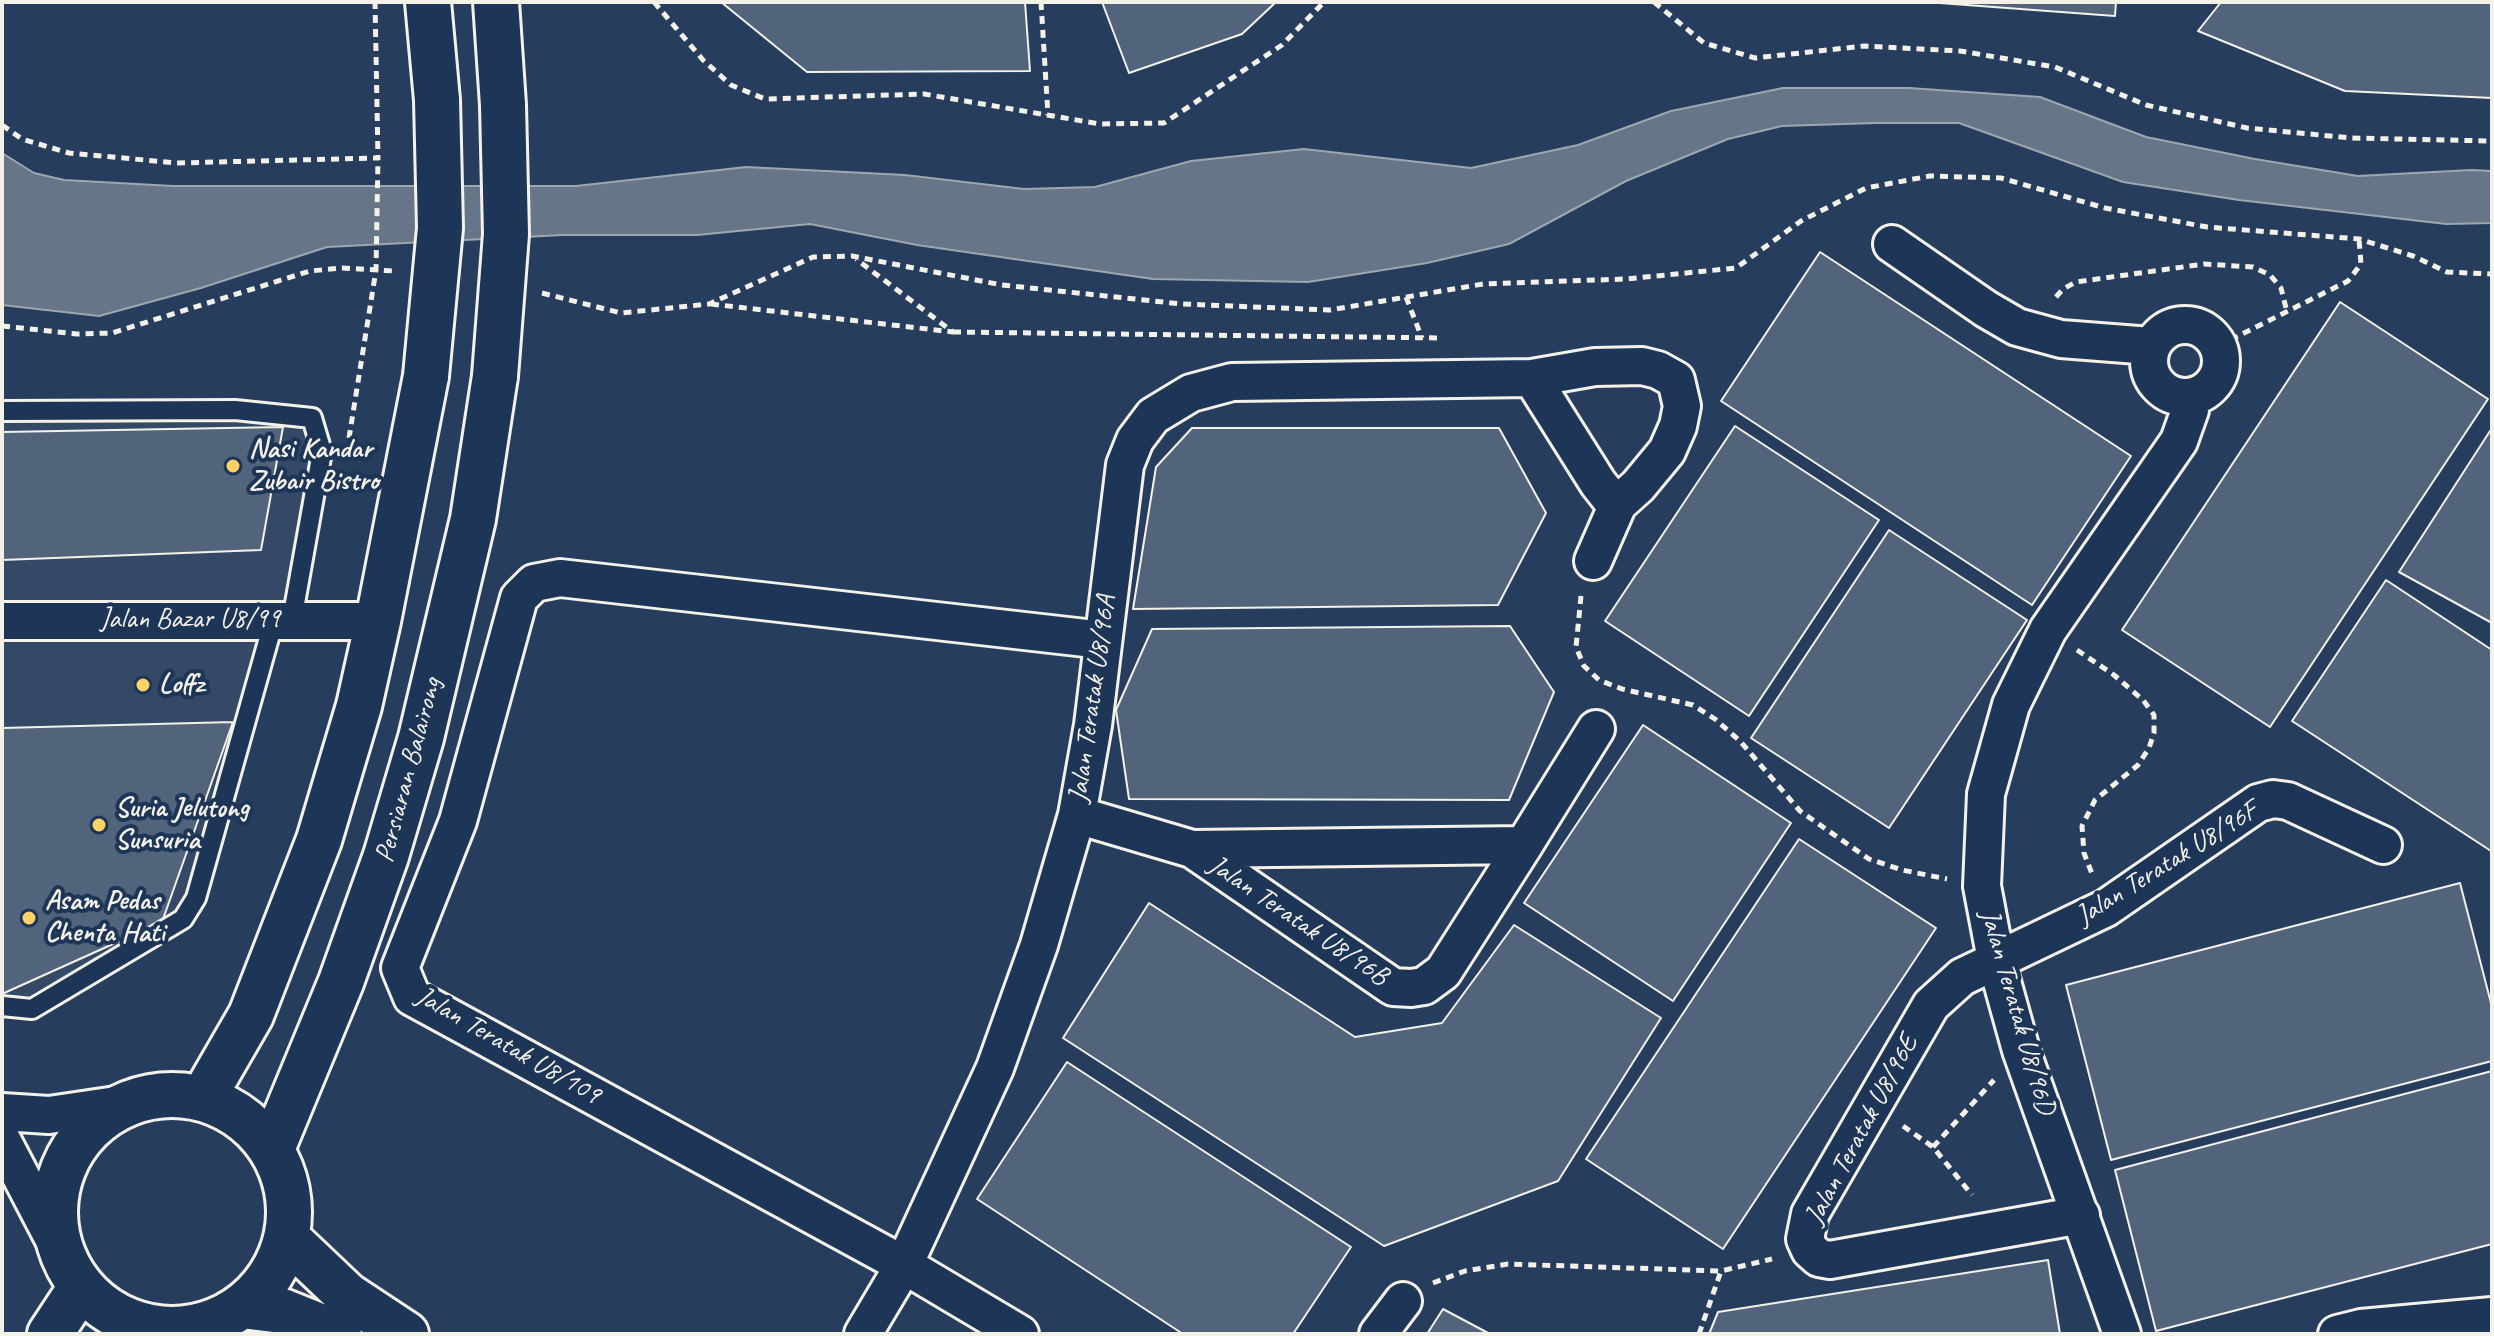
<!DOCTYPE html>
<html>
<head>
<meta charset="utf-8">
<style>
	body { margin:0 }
	#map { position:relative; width:2494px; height:1336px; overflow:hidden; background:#263d5d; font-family:Caveat,sans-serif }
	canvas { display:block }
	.frame { position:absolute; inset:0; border:4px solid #f4f1e8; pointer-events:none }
</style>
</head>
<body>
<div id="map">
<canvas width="2494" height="1336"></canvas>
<div class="frame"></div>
</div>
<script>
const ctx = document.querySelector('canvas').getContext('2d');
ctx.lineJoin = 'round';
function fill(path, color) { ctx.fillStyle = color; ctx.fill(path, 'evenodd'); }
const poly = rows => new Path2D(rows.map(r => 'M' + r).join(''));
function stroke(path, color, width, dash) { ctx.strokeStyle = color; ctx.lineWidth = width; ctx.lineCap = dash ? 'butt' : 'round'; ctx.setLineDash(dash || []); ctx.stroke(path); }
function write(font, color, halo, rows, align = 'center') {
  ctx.font = font + ' Caveat,sans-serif'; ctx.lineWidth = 8; ctx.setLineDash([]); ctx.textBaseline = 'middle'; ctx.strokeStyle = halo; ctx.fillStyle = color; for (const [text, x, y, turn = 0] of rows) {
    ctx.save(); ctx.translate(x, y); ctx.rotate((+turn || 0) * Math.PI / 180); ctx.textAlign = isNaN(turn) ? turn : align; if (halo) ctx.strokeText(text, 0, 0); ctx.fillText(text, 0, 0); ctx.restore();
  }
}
const built = poly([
	[239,419,303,425,312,451,286,606,206,894,31,1001,2,998,2,420]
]);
const water = poly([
	[1783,88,1909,88,2040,97,2146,137,2255,159,2358,176,2471,170,2492,171,2492,223,2446,224,2239,200,2123,182,1959,123,1875,123,1782,126,1728,139,1626,181,1509,244,1427,263,1308,282,1153,279,917,245,810,224,697,235,563,235,327,247,201,288,99,316,2,305,2,153,34,173,64,180,173,186,576,186,746,167,905,175,1024,189,1095,187,1191,161,1304,149,1471,168,1578,145,1671,111,1783,88]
]);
const building = poly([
	[721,2,1025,2,1030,71,807,72,721,2],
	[1102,2,1276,2,1242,34,1129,73,1102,2],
	[1926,2,2116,2,2115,16,1926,2],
	[2221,2,2492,2,2492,98,2345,91,2198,31,2221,2],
	[1820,252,2131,456,2032,605,1721,401,1820,252],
	[2340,302,2488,399,2270,727,2122,630,2340,302],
	[1735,426,1879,520,1749,716,1605,621,1735,426],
	[283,427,261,550,2,560,2,432,283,427],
	[1192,428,1499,428,1546,513,1498,605,1133,609,1156,467,1192,428],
	[2490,431,2492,432,2492,623,2399,572,2490,431],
	[1889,530,2027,620,1889,828,1751,738,1889,530],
	[2386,580,2492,650,2491,851,2292,721,2386,580],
	[1510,626,1554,692,1509,800,1129,799,1116,710,1152,629,1510,626],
	[233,722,162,922,2,994,2,728,233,722],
	[1643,725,1791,823,1673,1001,1524,903,1643,725],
	[1799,839,1936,928,1723,1249,1586,1159,1799,839],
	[2460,883,2492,1007,2492,1061,2111,1160,2066,985,2460,883],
	[1149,903,1355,1037,1442,1023,1514,925,1661,1018,1558,1181,1384,1246,1063,1038,1149,903],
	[1067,1062,1351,1247,1293,1334,1183,1334,977,1199,1067,1062],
	[2492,1071,2492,1244,2156,1331,2115,1170,2492,1071],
	[2048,1260,2060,1334,1709,1334,1718,1312,2048,1260],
	[1443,1309,1490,1334,1427,1334,1443,1309]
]);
const path = poly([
	[654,2,703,60,731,85,765,99,924,94,1100,124,1164,123,1282,45,1324,2],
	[1041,2,1048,115],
	[1654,2,1704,43,1755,58,1864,46,1960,51,2055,67,2146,105,2247,128,2351,138,2492,141],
	[2,125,22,139,69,153,177,163,378,158,375,2],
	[542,293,621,313,709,304,813,257,852,256,1002,285,1182,304,1330,310,1483,284,1626,279,1736,268,1801,221,1866,188,1930,176,2001,178,2105,208,2207,227,2359,239,2413,256,2447,272,2492,274],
	[1406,297,1422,338],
	[2056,297,2063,289,2076,282,2204,264,2253,267,2270,275,2281,288,2287,312],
	[711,304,953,332,856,259],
	[2,326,77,334,112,333,310,271,342,268,394,271],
	[953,332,1440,338],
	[2218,346,2348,281,2361,264,2359,239],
	[349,438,376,270,378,158],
	[1581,596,1576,647,1584,666,1599,680,1622,689,1693,705,1715,719,1740,741,1800,811,1869,859,1902,870,1947,879],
	[2077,650,2114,675,2143,700,2154,715,2154,733,2149,748,2138,765,2095,800,2082,826,2084,853,2092,874],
	[1903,1126,1933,1147,1972,1195],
	[1933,1147,1994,1080],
	[1433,1283,1465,1271,1508,1264,1721,1271],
	[1699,1334,1721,1271,1772,1259]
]);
const lane = poly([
	[2,411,235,410,312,418,322,452,292,620],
	[2,1006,32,1009,183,919,196,898,274,620]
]);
const street = poly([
	[1892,244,1986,309,2017,327,2061,339,2151,346],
	'2149 361a36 36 0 1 1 72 0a36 36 0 1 1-72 0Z',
	[1593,561,1618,504],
	[2,621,378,621],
	[1077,815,1192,849,1524,845,1443,972,1424,986,1411,988,1393,987,1192,849],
	[1524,845,1596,729],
	[2,1112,49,1115,130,1103],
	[2,1140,62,1255],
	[2081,1215,1830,1260,1819,1258,1810,1250,1805,1239,1810,1214,1931,1005,1962,977,2106,908,2258,803,2273,799,2288,801,2383,845],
	[863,1334,904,1265,995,1068,1039,945,1077,815,1093,725,1125,465,1135,440,1153,416,1191,393,1232,382,1532,378,1595,367,1642,366,1658,370,1676,380,1682,406,1678,426,1667,451,1638,486,1618,504,1613,502,1598,483,1532,378],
	[1020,1334,904,1265,412,997,400,968,458,821,519,598,534,583,560,578,1103,640],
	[1378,1334,1403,1301],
	[2122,1334,2021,1050,1996,960,1982,886,1986,794,2011,705,2048,630,2179,441,2190,410,2190,397],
	[2337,1334,2361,1328,2492,1316]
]);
const secondary = poly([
	[428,2,437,100],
	[496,2,503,105],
	'55 1212a117 117 0 1 1 234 0a117 117 0 1 1-234 0Z',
	[203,1098,251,1015,319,840,359,706,378,621,426,376],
	[272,1149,341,982,386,856,421,738,473,519,495,376],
	[287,1238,347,1295,406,1334],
	[242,1306,282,1311,339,1334],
	[50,1334,81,1287]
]);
const secondaryBridge = poly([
	[426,376,440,228,437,100],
	[495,376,506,234,503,105]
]);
const markers = [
	[233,466,8,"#ffd166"],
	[143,685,8,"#ffd166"],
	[99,825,8,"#ffd166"],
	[29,918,8,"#ffd166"]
];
const poiNames = [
	["Nasi Kandar",249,450],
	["Zubair Bistro",249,482],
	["Loffz",159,685],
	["Suria Jelutong",115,809],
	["Sunsuria",115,841],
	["Asam Pedas",45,902],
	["Chenta Hati",45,934]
];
const streetNames = [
	["Jalan Bazar U8/99",190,620],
	["Jalan Teratak U8/96A",1093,699,-82],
	["Persiaran Balairong",409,770,-75],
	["Jalan Teratak U8/96F",2167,864,-32],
	["Jalan Teratak U8/96B",1298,921,34],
	["Jalan Teratak U8/96D",2017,1012,74],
	["Jalan Teratak U8/109",508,1046,30],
	["Jalan Teratak U8/96E",1862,1130,-62]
];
fill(built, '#334966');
fill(water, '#677588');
stroke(water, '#9fa7ae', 2);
fill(building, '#52647b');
stroke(building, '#f4f1e8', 2);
stroke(lane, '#f4f1e8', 24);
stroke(street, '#f4f1e8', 42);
stroke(secondary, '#f4f1e8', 50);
stroke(path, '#f4f1e8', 5, [8, 6]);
stroke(lane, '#1d3557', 18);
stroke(street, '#1d3557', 36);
stroke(secondary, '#1d3557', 44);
stroke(secondaryBridge, '#f4f1e8', 50, []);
stroke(secondaryBridge, '#1d3557', 44);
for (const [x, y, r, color] of markers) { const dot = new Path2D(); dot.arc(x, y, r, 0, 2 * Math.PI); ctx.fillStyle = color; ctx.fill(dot); stroke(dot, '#1d3557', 3); }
write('bold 28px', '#f4f1e8', '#1d3557', poiNames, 'left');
write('28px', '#f4f1e8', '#1d3557', streetNames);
</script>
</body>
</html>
